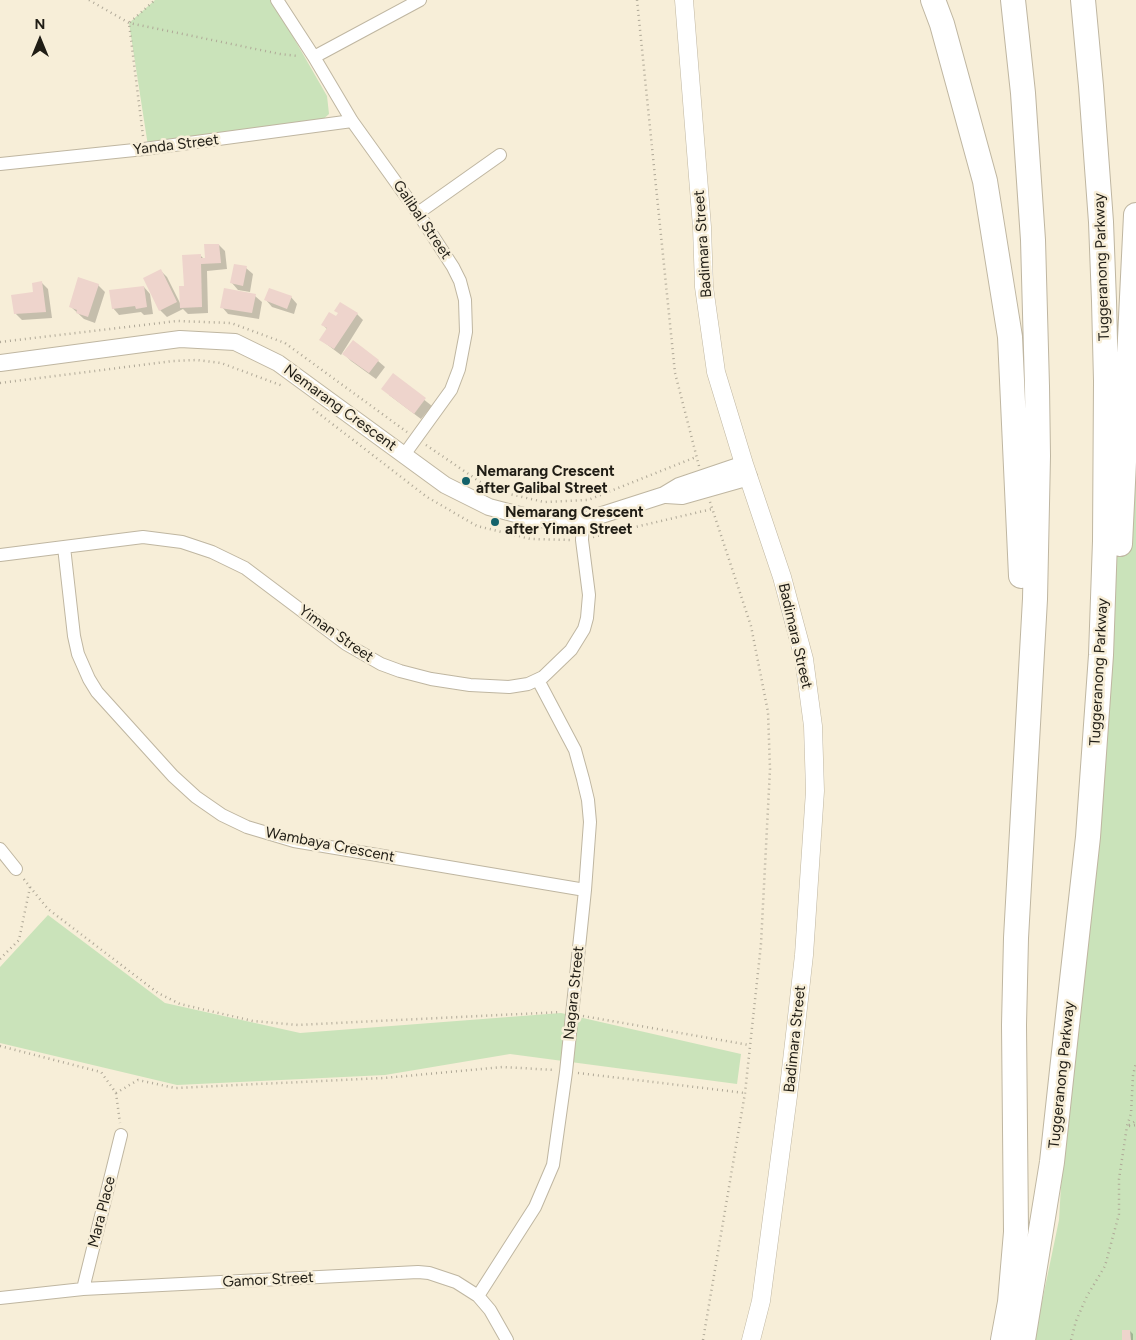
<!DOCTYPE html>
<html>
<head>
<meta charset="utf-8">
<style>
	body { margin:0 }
	#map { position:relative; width:1136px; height:1340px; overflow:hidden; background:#f7eed8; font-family:Figtree,sans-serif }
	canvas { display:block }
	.north { position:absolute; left:15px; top:15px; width:50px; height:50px; -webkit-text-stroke:4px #f7eed8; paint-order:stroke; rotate:0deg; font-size:14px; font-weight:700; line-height:20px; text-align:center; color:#201d15 }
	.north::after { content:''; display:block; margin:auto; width:18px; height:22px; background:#201d15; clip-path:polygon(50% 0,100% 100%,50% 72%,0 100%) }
</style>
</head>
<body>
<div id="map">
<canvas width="1136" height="1340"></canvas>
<div class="north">N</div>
</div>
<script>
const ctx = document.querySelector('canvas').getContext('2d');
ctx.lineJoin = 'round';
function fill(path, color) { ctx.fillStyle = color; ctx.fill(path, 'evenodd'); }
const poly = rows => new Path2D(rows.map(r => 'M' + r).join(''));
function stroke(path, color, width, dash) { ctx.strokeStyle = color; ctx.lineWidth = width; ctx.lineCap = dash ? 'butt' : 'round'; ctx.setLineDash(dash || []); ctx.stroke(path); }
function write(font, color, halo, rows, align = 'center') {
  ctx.font = font + ' Figtree,sans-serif'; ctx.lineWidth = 5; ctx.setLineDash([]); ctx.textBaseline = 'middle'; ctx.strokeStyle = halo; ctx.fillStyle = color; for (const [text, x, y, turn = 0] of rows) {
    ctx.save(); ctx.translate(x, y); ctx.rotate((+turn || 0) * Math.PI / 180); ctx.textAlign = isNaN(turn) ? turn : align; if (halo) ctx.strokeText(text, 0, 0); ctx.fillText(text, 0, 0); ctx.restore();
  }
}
const green = poly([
	[155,0,272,0,327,96,329,114,320,122,148,146,129,23],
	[1136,314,1136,1340,1034,1340,1059,1220,1065,1118],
	[48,915,165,1003,300,1033,561,1013,741,1054,737,1084,510,1054,385,1075,177,1085,0,1043,0,967]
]);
const shadow = poly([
	[219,245,225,251,227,269,207,271,208,313,188,314,183,309,167,317,160,310,161,271,167,277,181,305,185,287,200,255,204,259,206,259],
	[246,268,253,274,250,292,238,290,232,283],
	[42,283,48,289,52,318,22,320,15,313,35,293],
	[98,285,105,292,95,323,84,319,70,306],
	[144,287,150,294,153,314,144,315,141,312,119,315,113,308],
	[255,296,262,302,259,319,228,314,222,307],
	[291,297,297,304,294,314,272,307,266,300],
	[357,314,363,320,341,355,321,340,327,329,322,324,336,318],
	[343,353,378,361,385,367,376,379,351,361],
	[393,375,432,406,421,419,389,395],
	[1130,1331,1133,1334,1133,1340,1124,1340]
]);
const building = poly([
	[204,244,219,244,221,263,201,264,202,307,180,308,179,286,184,286,182,255,201,254,201,258,205,258],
	[234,264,247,266,243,286,230,283],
	[161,269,177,302,159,311,143,278],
	[78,277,99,284,88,317,76,313,77,310,69,307],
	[42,281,46,312,14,314,11,295,33,292,32,283],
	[144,286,147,307,136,309,135,306,112,309,109,290],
	[224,288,256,294,252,313,220,308],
	[269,288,292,296,287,309,264,300],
	[340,302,358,313,334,349,319,340,327,328,321,325,329,312,336,316,338,313,334,311],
	[353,340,379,360,369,373,342,354],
	[393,373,426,398,414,414,381,389],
	[1122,1330,1130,1330,1131,1340,1122,1340]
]);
const path = poly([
	[89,0,129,23,280,54,298,56],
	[637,0,675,373,699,466],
	[143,136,129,23,155,0],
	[0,342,177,321,231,323,285,343,407,432],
	[0,383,173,361,197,360,221,363,283,386],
	[313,409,427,497,477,526,531,539,571,540],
	[426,445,492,490,544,502,588,500,696,457],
	[593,537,712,509],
	[30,887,48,909,158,993,180,1004,253,1021,298,1025,560,1012],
	[0,959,19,940,30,887,23,878],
	[583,1016,749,1045],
	[0,1046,101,1072,116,1093,138,1080,175,1088,384,1078,503,1067,555,1070],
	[578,1073,745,1093],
	[116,1093,120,1123],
	[1129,1125,1136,1121],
	[1129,1126,1136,1125],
	[703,1340,745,1093,761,944,770,769,768,712,751,626,710,502],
	[1071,1340,1076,1321,1087,1296,1105,1266,1119,1214,1119,1179,1127,1126,1131,1114,1133,1075,1136,1063]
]);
const minor = poly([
	[277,0,314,57,352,121,418,213,453,267,460,281,465,300,466,332,459,369,451,390,404,455],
	[314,57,420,0],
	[0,164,144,149,352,121],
	[418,213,500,155],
	[64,547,74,636,78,654,89,679,97,692,173,776,196,797,222,815,247,827,294,841,585,890],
	[0,555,143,537,182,542,212,552,245,568,346,644,381,664,400,671,431,679,470,685,509,687,528,684,543,677,571,650,584,629,587,618,589,595,582,540,583,521],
	[0,849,16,869],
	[83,1289,121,1135],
	[478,1296,535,1207,553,1165,566,1072,585,890,590,822,588,800,583,779,575,750,538,680],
	[0,1298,83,1289,418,1272,429,1273,456,1282,478,1296,490,1310,507,1340]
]);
const tertiary = poly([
	[0,363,180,339,235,342,278,363,445,485,489,507,535,519,583,521,664,495,679,486,744,464],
	[666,495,682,496,749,477]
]);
const secondary = poly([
	[684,0,702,227,704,287,716,372,744,464,782,577,804,659,813,726,815,791,804,955,788,1096,761,1301,751,1340]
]);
const motorway = poly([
	[933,0,942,24,985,181,1010,337,1021,576],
	[1120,544,1136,215],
	[1003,1340,1010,1302,1016,1232,1014,1025,1016,938,1035,599,1038,456,1037,386,1033,240,1023,93,1013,0],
	[1023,1340,1052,1162,1065,1043,1088,837,1101,655,1105,541,1106,381,1104,301,1101,222,1091,86,1083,0]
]);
const markers = [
	[466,481,5,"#14626a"],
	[495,522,5,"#14626a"]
];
const streetNames = [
	["Yanda Street",176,145,-7],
	["Galibal Street",422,220,56],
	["Badimara Street",703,244,-94],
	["Tuggeranong Parkway",1102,267,-92],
	["Nemarang Crescent",340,408,36],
	["Yiman Street",336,634,35],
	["Badimara Street",795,636,77],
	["Tuggeranong Parkway",1099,672,-87],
	["Wambaya Crescent",330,845,11],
	["Nagara Street",574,993,-84],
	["Badimara Street",795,1039,-84],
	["Tuggeranong Parkway",1062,1075,-84],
	["Mara Place",102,1212,-76],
	["Gamor Street",268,1280,-3]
];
const poiNames = [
	["Nemarang Crescent",476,472],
	["after Galibal Street",476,489],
	["Nemarang Crescent",505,513],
	["after Yiman Street",505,530]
];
fill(green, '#cae3ba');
fill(shadow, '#0003');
fill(building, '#eed4cc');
stroke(minor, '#bfb6a1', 14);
stroke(tertiary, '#bfb6a1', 18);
stroke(secondary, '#bfb6a1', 19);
stroke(motorway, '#bfb6a1', 26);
stroke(path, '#afa897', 2.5, [1, 4]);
stroke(minor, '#fff', 12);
stroke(tertiary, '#fff', 16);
stroke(secondary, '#fff', 18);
stroke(motorway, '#fff', 24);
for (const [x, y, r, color] of markers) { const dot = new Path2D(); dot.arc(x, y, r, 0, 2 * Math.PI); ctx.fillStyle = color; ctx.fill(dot); stroke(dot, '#f7eed8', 2); }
write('15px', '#201d15', '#f7eed8', streetNames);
write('bold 15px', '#201d15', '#f7eed8', poiNames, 'left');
</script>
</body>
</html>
